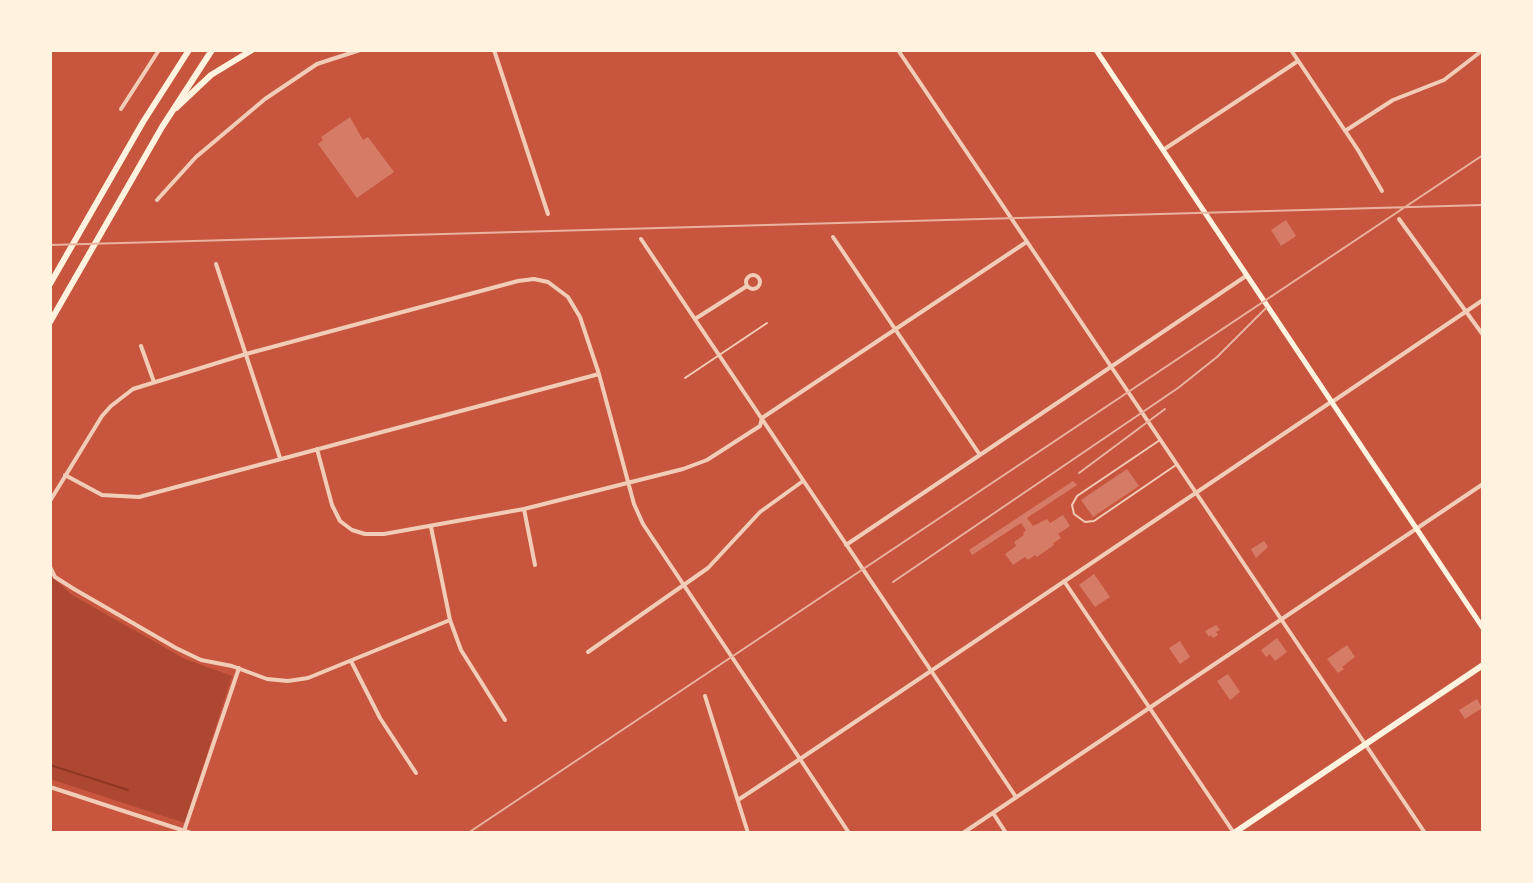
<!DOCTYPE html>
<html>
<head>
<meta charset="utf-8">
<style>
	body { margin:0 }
	#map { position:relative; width:1533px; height:883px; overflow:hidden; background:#c8553d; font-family:Manrope,sans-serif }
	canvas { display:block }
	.frame { position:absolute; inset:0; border:52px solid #fff3e0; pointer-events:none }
</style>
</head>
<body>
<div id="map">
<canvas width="1533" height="883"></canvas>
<div class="frame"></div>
</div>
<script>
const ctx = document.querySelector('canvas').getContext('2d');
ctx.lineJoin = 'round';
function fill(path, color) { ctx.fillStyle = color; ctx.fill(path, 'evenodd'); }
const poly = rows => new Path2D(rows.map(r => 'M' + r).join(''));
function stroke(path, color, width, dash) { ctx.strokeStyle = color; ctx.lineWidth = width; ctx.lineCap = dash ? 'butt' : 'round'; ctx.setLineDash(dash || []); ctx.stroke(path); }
const green = poly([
	[50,575,72,595,185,659,232,676,185,823,50,779]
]);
const stream = poly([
	[50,765,128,790]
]);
const building = poly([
	[350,117,363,140,368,137,394,172,357,198,318,144,323,140,321,137],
	[1286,220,1296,236,1281,246,1271,230],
	[1127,469,1139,486,1093,517,1081,500],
	[1073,481,1077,485,1027,518,1033,526,1047,519,1050,523,1063,515,1070,526,1058,534,1061,538,1053,543,1054,545,1037,557,1035,555,1028,560,1025,557,1013,565,1005,554,1016,546,1014,542,1024,535,1023,533,1026,530,1021,523,972,555,969,550],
	[1264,541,1268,547,1256,558,1251,549],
	[1094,574,1110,597,1095,607,1079,585],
	[1216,625,1220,630,1216,632,1218,635,1213,638,1211,635,1209,637,1205,631],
	[1277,638,1287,652,1275,661,1270,654,1266,657,1261,650],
	[1180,641,1190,657,1180,664,1169,648],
	[1347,645,1355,657,1342,667,1344,669,1338,673,1327,659],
	[1228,674,1240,692,1230,700,1217,681],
	[1477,699,1482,708,1465,719,1459,710]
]);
const service = poly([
	[685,378,767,323],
	[1160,440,1077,496,1072,505,1074,514,1085,522,1094,521,1176,465]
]);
const minor = poly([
	[494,50,548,214],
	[898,50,1425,833],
	[1291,50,1358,150,1382,191],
	[121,109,159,50],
	[1345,131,1393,100,1444,80,1483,50],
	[1163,150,1298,61],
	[157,200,196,157,265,99,317,64,360,50],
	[1399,219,1483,335],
	[833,237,980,455],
	[641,239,1016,797],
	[216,264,280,458],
	'746 282a7 7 0 1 1 14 0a7 7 0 1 1-14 0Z',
	[695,319,747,286],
	[141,346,154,382],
	[1332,402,1483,300],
	[317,449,332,505,340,521,352,530,365,534,384,534,524,509,683,469,707,460,760,426,762,418,1025,243],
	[65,475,102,495,139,497,599,374],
	[50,501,102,416,111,406,133,389,246,354,518,281,534,279,548,282,568,297,580,317,599,374,634,504,643,524,800,759,738,800],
	[524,509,535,565],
	[431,527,450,620,461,650,505,720],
	[846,545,1246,276],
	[50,567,55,577,74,589,176,648,201,660,232,666,267,679,288,681,308,678,450,620],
	[588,652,708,568,760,512,803,481],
	[351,661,380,718,416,773],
	[705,696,748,833],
	[993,813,1006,833],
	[184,831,239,668],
	[963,833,1483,484]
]);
const tertiary = poly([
	[1064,581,1234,833],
	[50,787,191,833],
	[849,833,800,759,1331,402]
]);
const secondary = poly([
	[1096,50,1483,628]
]);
const primary = poly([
	[176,108,211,75,252,50],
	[1234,833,1483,665]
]);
const trunk = poly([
	[50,284,143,122,189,50],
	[50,322,162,127,212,50]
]);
const rail = poly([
	[50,245,1483,205],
	[1079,473,1165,409],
	[893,582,1178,388,1217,357,1266,308],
	[468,833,1483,155]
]);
fill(green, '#ae4732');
stroke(stream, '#8f3625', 2);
fill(building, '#d67c66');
stroke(service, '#f1ccb7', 2);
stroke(minor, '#f1ccb7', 4);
stroke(tertiary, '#f1ccb7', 4);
stroke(secondary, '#fff3e0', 5);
stroke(primary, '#fff3e0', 6);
stroke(trunk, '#fff3e0', 6);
stroke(rail, '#e9b49f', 2);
</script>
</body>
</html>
